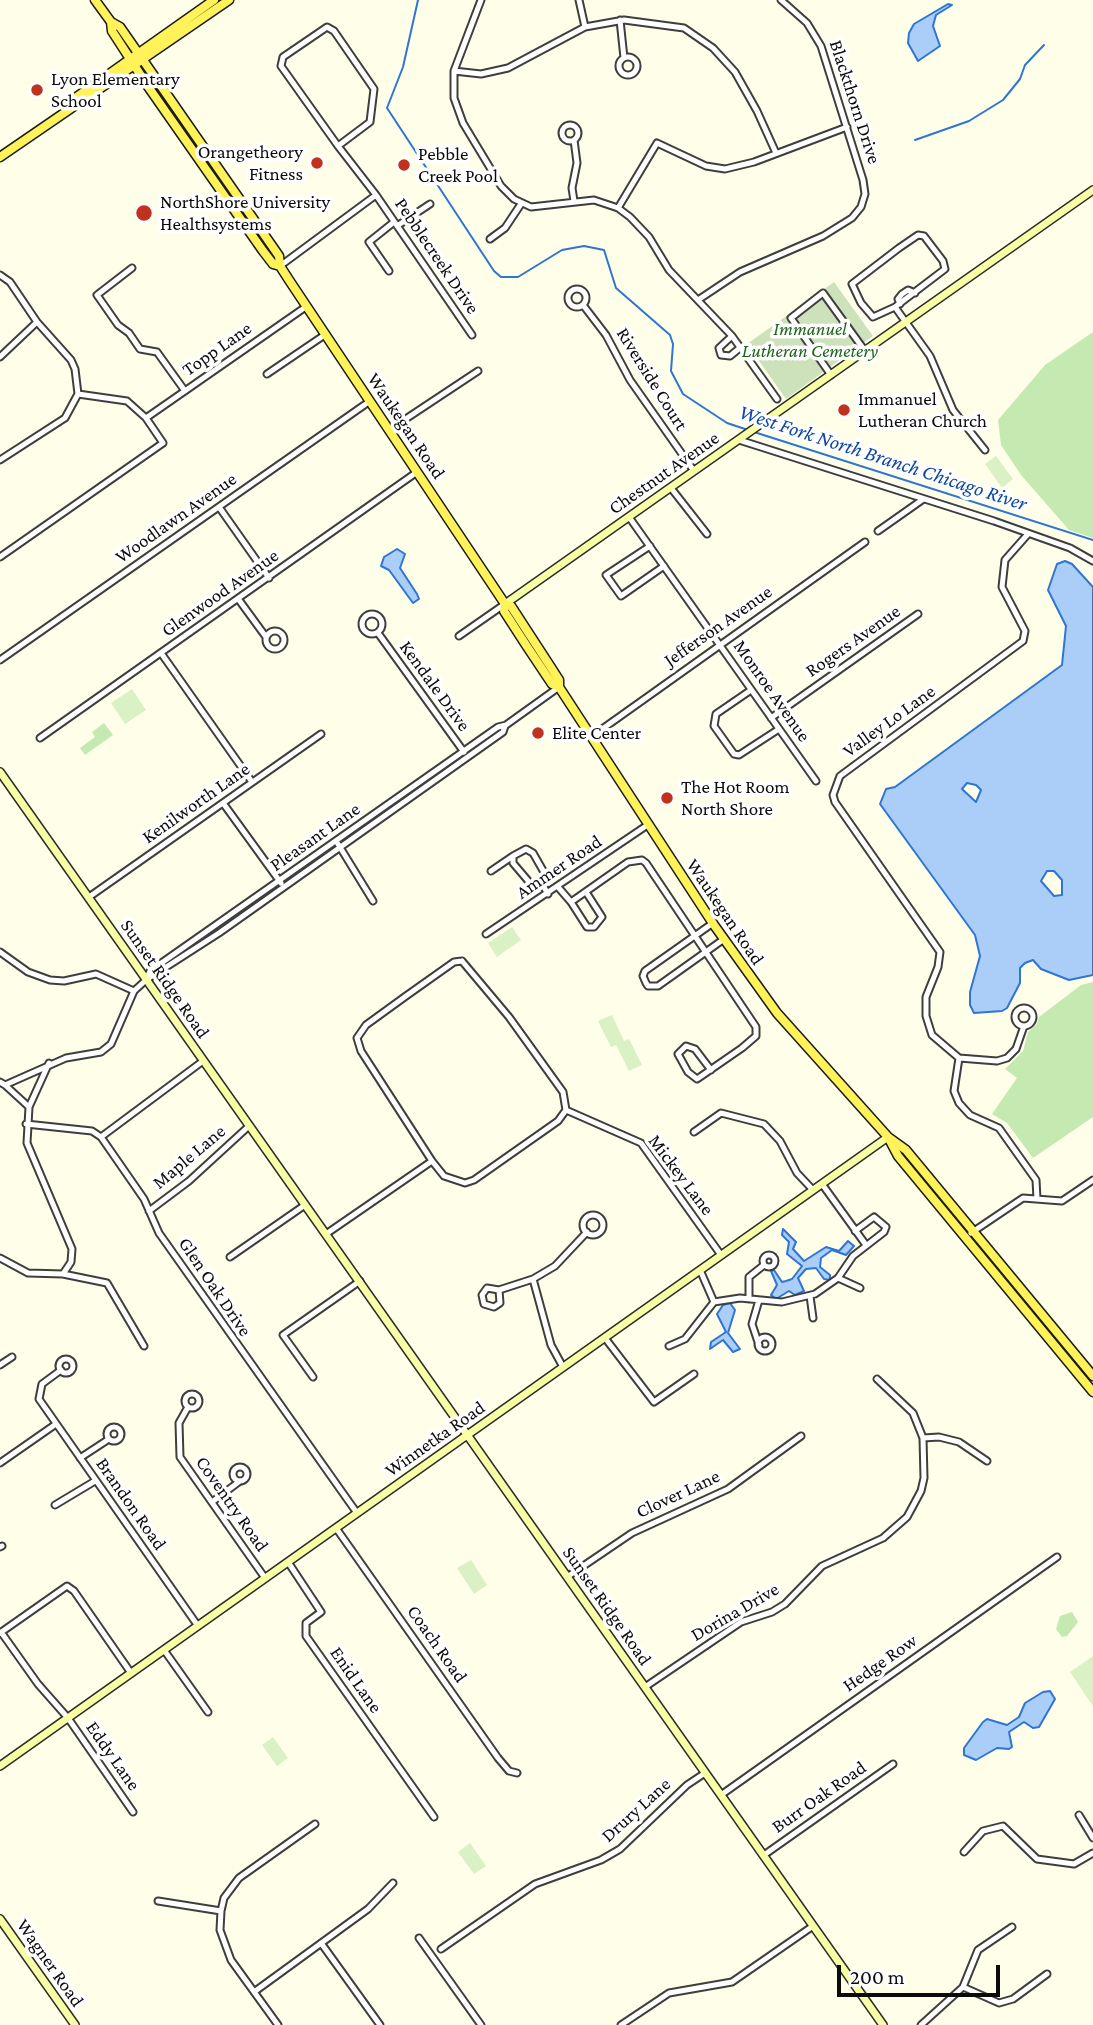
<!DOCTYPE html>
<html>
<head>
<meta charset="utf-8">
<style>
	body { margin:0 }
	#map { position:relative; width:1093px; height:2025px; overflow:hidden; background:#fffee9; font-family:"Crimson Pro",serif }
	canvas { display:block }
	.scale { position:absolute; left:837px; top:1965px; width:163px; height:32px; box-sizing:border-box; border:4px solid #0b0b0b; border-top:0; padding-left:9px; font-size:21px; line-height:24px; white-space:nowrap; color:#0b0b0b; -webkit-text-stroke:5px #fff; paint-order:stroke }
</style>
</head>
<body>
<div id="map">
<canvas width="1093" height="2025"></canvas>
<div class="scale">200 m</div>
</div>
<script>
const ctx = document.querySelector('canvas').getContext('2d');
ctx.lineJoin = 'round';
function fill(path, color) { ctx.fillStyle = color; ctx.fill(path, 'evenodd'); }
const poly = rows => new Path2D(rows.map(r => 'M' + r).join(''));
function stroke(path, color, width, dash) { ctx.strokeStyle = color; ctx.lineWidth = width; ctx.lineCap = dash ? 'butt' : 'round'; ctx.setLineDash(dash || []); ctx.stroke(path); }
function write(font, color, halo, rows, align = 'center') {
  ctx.font = font + ' "Crimson Pro",serif'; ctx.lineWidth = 7; ctx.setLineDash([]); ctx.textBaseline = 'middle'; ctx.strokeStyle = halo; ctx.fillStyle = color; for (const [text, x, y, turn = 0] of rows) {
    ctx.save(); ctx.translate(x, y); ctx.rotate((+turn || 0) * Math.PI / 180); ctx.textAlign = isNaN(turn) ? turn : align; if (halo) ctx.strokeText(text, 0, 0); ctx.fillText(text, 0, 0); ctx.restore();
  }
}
const green = poly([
	[1093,332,1093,538,1069,530,1021,475,1001,445,998,420,1045,365],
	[104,723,113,735,85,755,80,748,95,737,92,732],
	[1093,982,1093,1117,1033,1158,1007,1123,992,1114,1017,1078,1005,1069,1023,1051,1028,1032,1037,1024,1039,1017,1081,985],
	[1072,1612,1078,1622,1067,1636,1062,1637,1056,1629,1060,1616]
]);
const cemetery = poly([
	[834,282,873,336,786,399,747,344]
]);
const pitch = poly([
	[996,456,1013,479,1002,488,985,464],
	[132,689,146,710,125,724,111,703],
	[512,927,521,940,497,957,488,943],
	[612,1015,624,1041,629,1039,642,1065,629,1071,616,1045,611,1047,598,1021],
	[471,1560,487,1585,474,1594,457,1568],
	[1093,1656,1093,1706,1070,1672],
	[273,1737,288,1758,277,1766,262,1745],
	[470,1843,486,1866,474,1874,458,1852]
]);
const water = poly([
	[948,4,952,5,936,15,933,26,940,46,918,61,908,43,909,33,914,24,948,4],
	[397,549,405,554,400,568,417,594,419,599,413,603,389,570,381,566,384,557,397,549],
	[1065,561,1072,564,1093,587,1093,975,1069,980,1041,969,1033,960,1025,963,1020,968,1020,983,1007,1008,1002,1011,974,1013,970,1005,970,992,980,956,975,935,880,804,886,789,895,787,1062,665,1066,626,1048,590,1057,564,1065,561],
	[967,783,976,785,981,790,976,802,962,789,967,783],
	[1047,871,1054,871,1062,880,1062,895,1054,896,1041,881,1047,871],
	[783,1229,796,1242,793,1249,804,1261,826,1247,839,1251,848,1241,854,1246,846,1255,832,1250,821,1258,820,1267,830,1275,830,1280,824,1279,816,1268,806,1269,798,1278,804,1291,795,1295,789,1291,776,1299,771,1295,777,1285,771,1271,774,1270,782,1282,786,1281,792,1279,802,1266,787,1254,789,1242,782,1235,783,1229],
	[730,1303,735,1310,728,1333,740,1349,733,1352,723,1340,710,1349,711,1342,726,1332,717,1314,723,1305,730,1303],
	[1050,1691,1055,1699,1039,1727,1033,1728,1024,1722,1009,1732,1012,1747,1009,1749,997,1748,976,1760,964,1755,964,1748,983,1722,987,1719,1007,1725,1019,1717,1025,1703,1043,1692,1050,1691]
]);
const stream = poly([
	[418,0,403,67,387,108,494,271,501,277,518,277,562,250,584,246,604,250,616,288,670,335,673,344,671,371,683,394,727,423,748,430],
	[915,140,969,121,1003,100,1020,79,1025,65,1044,45],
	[754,432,1093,540]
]);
const street = poly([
	[481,0,454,71,454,98,463,123,501,186,514,199,531,207,594,200,618,208,630,217,649,237,669,270,732,336,777,399],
	[579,0,585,27],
	[620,20,624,58],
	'619 66a9 9 0 1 1 18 0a9 9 0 1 1-18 0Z',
	[454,71,481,74,508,68,585,27,624,20,684,28,713,48,735,72,757,111,776,153],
	'562 133a8 8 0 1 1 16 0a8 8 0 1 1-16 0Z',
	[338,146,370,122,374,89,334,31,327,27,283,57,281,66,338,146,376,195,472,335],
	[574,201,572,188,577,163,574,140],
	[618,208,657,143,706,166,725,169,754,162,847,127],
	[397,226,430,204],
	[490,239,505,228,521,204],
	[280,266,376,195],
	[132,268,97,295,118,325,129,333,140,349,157,352,185,391],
	[389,271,369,242,394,222],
	[0,275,10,282,37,322,71,360,75,369,78,394,127,401,146,418,163,443,0,557],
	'568 298a9 9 0 1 1 18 0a9 9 0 1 1-18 0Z',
	[698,300,740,272,823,236,852,218,861,207,865,194,863,180,821,46,807,23,781,0],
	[900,304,898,299,902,294,908,290,915,293],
	[583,305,606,335,630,380,694,471],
	[895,307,873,317,861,303,852,284,899,248,918,235,924,236,943,261,945,269,895,307,930,356,953,410,985,450],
	[732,336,719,348,721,355,730,356,741,347],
	[0,357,37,322],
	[267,374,326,334],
	[831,375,791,318,823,293,865,351],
	[146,418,307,306],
	[389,430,478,371],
	[739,440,994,521,1070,548,1093,561],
	[0,460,65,418,78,394],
	[671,488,707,534],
	[219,507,269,578],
	[629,517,816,781],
	[878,531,922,500],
	[650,546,606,575,621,596,664,566],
	[239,600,266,637],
	'362 624a10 10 0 1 1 20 0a10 10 0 1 1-20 0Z',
	'266 640a9 9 0 1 1 18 0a9 9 0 1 1-18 0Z',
	[378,633,464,752],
	[459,636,505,604],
	[161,653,252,782],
	[0,660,370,401],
	[751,690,716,714,714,726,734,754,739,755,779,729],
	[771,718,918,614],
	[591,737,865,542],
	[40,738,417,472],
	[223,803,281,883],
	[338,844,373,901],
	[491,871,513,856],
	[541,882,545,874,533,853,526,849,513,856,513,863,530,883,541,882,548,894],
	[558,887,571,902,628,862,642,860,646,863,756,1027,756,1036,742,1048,700,1077,697,1079,688,1072,678,1054,686,1046,695,1049,711,1070],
	[89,897,321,734],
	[571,902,587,927,594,927,602,917,586,892],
	[713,923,645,971,643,976,646,983,648,986,658,986,724,939],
	[486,934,649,824],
	[0,952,28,972,50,980,64,981,96,974,134,991],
	[462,961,509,1017,563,1092,566,1110,558,1121,474,1180,465,1183,444,1176,432,1161,361,1051,357,1038,366,1025,406,996,454,962,462,961],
	[146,980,219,933,503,732,505,726],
	'1015 1017a9 9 0 1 1 18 0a9 9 0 1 1-18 0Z',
	[1024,1026,1016,1049,1007,1058,997,1061,959,1058,954,1091,959,1103,970,1115,999,1128,1036,1180,1037,1199],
	[959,1058,932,1035,926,1016,926,997,938,967,940,952,835,802,833,795,840,776,1023,641,1025,631,1002,587,1005,560,1028,534],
	[49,1063,29,1107,27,1143,72,1249,71,1262,63,1274],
	[0,1082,5,1085,66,1058,101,1052,111,1044,134,991,146,980,150,971,498,727,506,725,559,687],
	[5,1085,29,1107],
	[566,1110,641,1143,721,1255],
	[26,1124,92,1131,101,1137,144,1199,159,1233,357,1513],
	[694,1132,721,1113,764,1124,780,1141,797,1173,813,1190],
	[101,1137,203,1061],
	[822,1184,866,1245],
	[149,1211,189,1181,249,1126],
	'583 1225a10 10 0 1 1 20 0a10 10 0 1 1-20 0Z',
	[971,1233,1023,1198,1062,1201,1093,1180],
	[326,1234,432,1161],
	'763 1261a6 6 0 1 1 12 0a6 6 0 1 1-12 0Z',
	[230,1257,305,1205],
	[0,1258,28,1273,63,1274,107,1283,144,1346],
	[700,1270,714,1302],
	[838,1278,860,1288],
	[533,1279,551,1345,563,1367],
	[499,1290,500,1303,494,1307,484,1304,482,1295,487,1288,499,1290,533,1279,555,1266,587,1232],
	[810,1296,813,1318],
	[749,1299,749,1277,764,1265],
	'758 1344a7 7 0 1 1 14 0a7 7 0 1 1-14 0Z',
	[605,1338,654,1402,694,1374],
	[759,1345,752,1324,759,1300],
	[669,1346,685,1339,714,1302,740,1298,782,1302,815,1294,838,1278,853,1256,884,1232,886,1227,874,1217,855,1231],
	'59 1366a7 7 0 1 1 14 0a7 7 0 1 1-14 0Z',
	[0,1365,12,1357],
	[61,1370,42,1384,39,1399,198,1626],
	[313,1377,283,1335,360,1281],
	'185 1401a7 7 0 1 1 14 0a7 7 0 1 1-14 0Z',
	[188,1407,179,1423,180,1457,265,1578],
	'107 1434a7 7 0 1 1 14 0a7 7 0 1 1-14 0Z',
	[923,1438,939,1437,959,1442,987,1461],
	[80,1458,109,1439],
	[0,1463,56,1424],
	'233 1474a7 7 0 1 1 14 0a7 7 0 1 1-14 0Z',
	[212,1502,240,1481],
	[55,1505,95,1481],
	[336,1528,498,1758,509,1771,517,1773],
	[0,1547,2,1546],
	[288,1562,321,1612,306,1623,306,1636,434,1817],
	[567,1577,632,1533,728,1489,801,1436],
	[1,1632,38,1684,68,1718,133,1812],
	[0,1633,67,1586,74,1591,131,1673],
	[164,1650,208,1712],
	[645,1687,741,1622,772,1612,785,1604,822,1566,883,1538,907,1517,921,1491,924,1478,923,1438,913,1413,877,1379],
	[721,1795,1057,1557],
	[1079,1815,1093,1838],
	[964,1852,983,1831,1003,1826,1037,1859,1074,1864,1093,1853],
	[764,1855,893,1764],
	[158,1901,221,1911],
	[419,1938,481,2025],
	[321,1943,380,2025],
	[441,1949,535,1884,601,1860,620,1849,687,1785,705,1773],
	[963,1987,999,2003,1013,1999,1047,1974],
	[254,1992,368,1909,393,1883],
	[278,2025,231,1960,220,1930,221,1911,224,1898,239,1878,315,1824],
	[621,2025,669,1993,732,1982,813,1926],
	[921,2025,963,1987,978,1950,1012,1927]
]);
const secondary = poly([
	[505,604,1093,190],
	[0,772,883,2025],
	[0,1766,888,1137],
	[0,1919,75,2025]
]);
const primary = poly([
	[95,0,111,22,120,27,279,256,280,266,289,280,505,604,511,606,550,666,559,680,559,687],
	[111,22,112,31,147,85,263,251,273,264,280,266],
	[67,108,78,96,214,0],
	[0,157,229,0],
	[505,604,504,611,526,645,552,684,559,687,714,925,777,1013,888,1137,906,1150,1093,1376],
	[889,1139,898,1156,1093,1392]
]);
const markers = [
	[37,90,7,"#c0321e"],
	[317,163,7,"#c0321e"],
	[404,165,7,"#c0321e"],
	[144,213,9,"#c0321e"],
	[844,410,7,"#c0321e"],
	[538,733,7,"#c0321e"],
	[667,798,7,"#c0321e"]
];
const poiNames = [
	["Lyon Elementary",51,79],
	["School",51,101],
	["Orangetheory",303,152,"right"],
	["Fitness",303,174,"right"],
	["Pebble",418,154],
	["Creek Pool",418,176],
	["NorthShore University",160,202],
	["Healthsystems",160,224],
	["Immanuel",858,399],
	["Lutheran Church",858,421],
	["Elite Center",552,733],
	["The Hot Room",681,787],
	["North Shore",681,809]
];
const streetNames = [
	["Blackthorn Drive",855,102,72],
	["Pebblecreek Drive",437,256,56],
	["Topp Lane",217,349,-35],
	["Riverside Court",652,379,58],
	["Waukegan Road",406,426,56],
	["Chestnut Avenue",664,473,-35],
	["Woodlawn Avenue",176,518,-35],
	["Glenwood Avenue",220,593,-35],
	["Jefferson Avenue",718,626,-35],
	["Rogers Avenue",853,641,-35],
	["Kendale Drive",435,686,54],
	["Monroe Avenue",772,691,55],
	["Valley Lo Lane",889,721,-36],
	["Kenilworth Lane",196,803,-35],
	["Pleasant Lane",315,837,-35],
	["Ammer Road",559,867,-34],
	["Waukegan Road",725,912,56],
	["Sunset Ridge Road",165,979,55],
	["Maple Lane",189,1157,-40],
	["Mickey Lane",681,1175,53],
	["Glen Oak Drive",215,1287,56],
	["Winnetka Road",435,1439,-35],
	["Clover Lane",678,1494,-25],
	["Brandon Road",131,1504,55],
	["Coventry Road",232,1504,55],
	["Sunset Ridge Road",607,1606,55],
	["Dorina Drive",735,1612,-30],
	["Coach Road",437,1644,55],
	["Hedge Row",880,1663,-35],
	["Enid Lane",356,1680,55],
	["Eddy Lane",113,1756,55],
	["Burr Oak Road",819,1797,-35],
	["Drury Lane",636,1810,-42],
	["Wagner Road",50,1963,55]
];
const parkNames = [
	["Immanuel",810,329],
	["Lutheran Cemetery",810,351]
];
const waterNames = [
	["West Fork North Branch Chicago River",883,458,18]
];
fill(green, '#c5eab1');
fill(cemetery, '#cde1ba');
fill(pitch, '#d9f1c4');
fill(water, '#abcef9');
stroke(water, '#2f75d3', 2);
stroke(stream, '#2f75d3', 2);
stroke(street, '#3e3e3e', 9);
stroke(secondary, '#2d2d2d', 10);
stroke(primary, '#1c1c1c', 11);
stroke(street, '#fff', 5);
stroke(secondary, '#f9ffa4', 7);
stroke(primary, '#fff359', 8);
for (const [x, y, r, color] of markers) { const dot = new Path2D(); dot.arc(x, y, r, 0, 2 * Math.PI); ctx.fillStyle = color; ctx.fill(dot); stroke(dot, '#fff', 2.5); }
write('19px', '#0b0b0b', '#fff', poiNames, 'left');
write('19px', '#0b0b0b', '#fff', streetNames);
write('italic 19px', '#1c6419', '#fff', parkNames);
write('italic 21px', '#1048a1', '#fff', waterNames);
</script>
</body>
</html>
